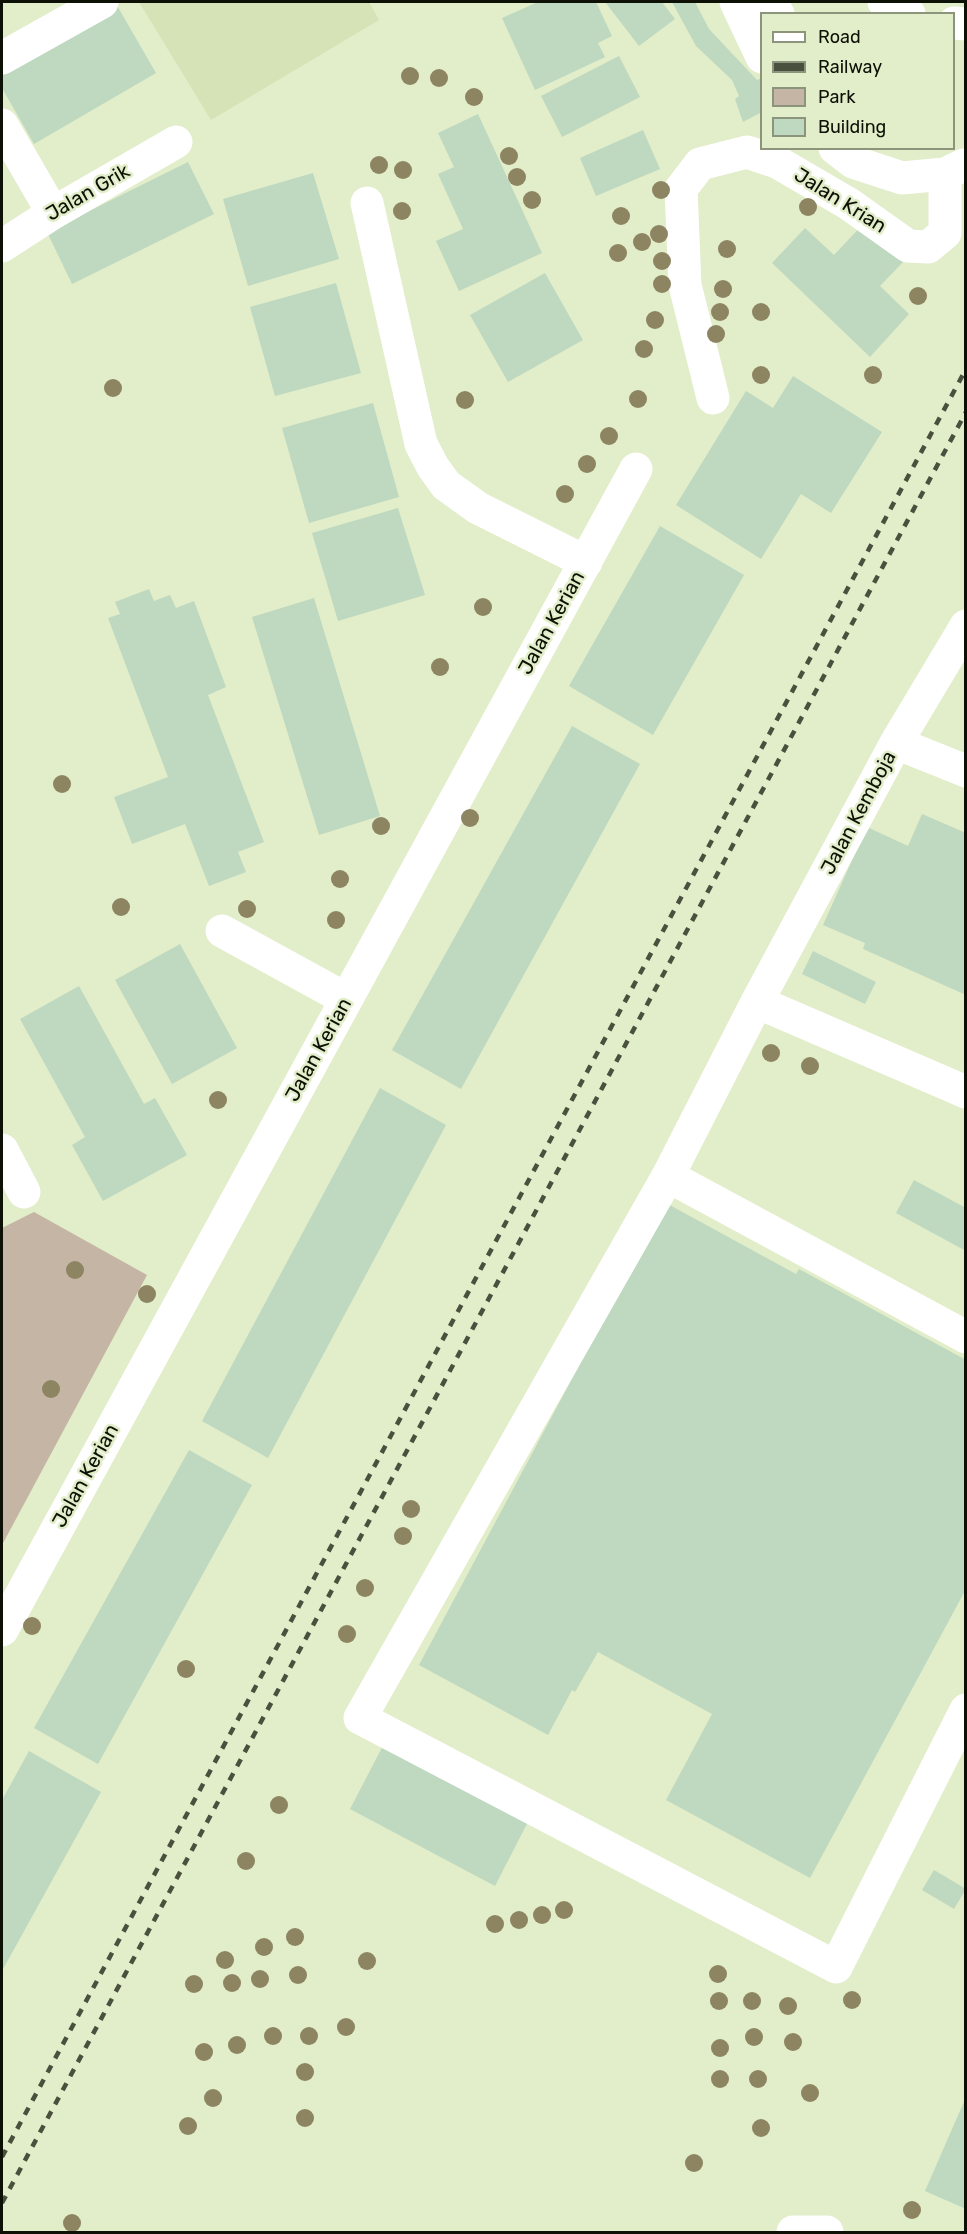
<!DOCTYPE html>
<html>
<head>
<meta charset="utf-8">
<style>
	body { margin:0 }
	#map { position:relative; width:967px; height:2234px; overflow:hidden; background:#e2edc9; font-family:Rubik,sans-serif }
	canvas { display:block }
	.frame { position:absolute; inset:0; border:3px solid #0c1005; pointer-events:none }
	.legend { position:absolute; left:760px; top:12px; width:195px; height:138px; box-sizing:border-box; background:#e2edc9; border:2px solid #8c957b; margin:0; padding:8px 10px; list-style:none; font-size:18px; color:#0c1005 }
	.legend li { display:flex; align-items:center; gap:12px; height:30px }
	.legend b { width:30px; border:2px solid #8c957b }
</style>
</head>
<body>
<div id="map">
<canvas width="967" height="2234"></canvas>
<div class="frame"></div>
<ul class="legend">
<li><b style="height:8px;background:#fff"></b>Road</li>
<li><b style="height:8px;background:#4a503e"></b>Railway</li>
<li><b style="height:16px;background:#c4b5a5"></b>Park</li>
<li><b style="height:16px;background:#bed9c0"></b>Building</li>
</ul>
</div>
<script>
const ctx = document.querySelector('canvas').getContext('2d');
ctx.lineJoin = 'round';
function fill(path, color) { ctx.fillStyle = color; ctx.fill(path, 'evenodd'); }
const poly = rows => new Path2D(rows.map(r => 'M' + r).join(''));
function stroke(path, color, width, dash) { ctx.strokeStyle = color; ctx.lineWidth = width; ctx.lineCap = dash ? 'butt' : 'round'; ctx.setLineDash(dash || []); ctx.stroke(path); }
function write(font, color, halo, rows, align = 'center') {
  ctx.font = font + ' Rubik,sans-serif'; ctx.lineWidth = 5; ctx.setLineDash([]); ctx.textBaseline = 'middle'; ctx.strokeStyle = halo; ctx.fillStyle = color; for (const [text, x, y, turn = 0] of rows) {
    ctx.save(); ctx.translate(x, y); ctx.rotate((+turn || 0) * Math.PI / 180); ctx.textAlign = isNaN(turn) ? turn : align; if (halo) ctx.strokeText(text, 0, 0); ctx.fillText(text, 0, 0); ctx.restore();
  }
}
const built = poly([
	[139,2,369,2,379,20,211,120]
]);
const green = poly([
	[34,1212,147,1275,2,1545,2,1228]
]);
const building = poly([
	[115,2,156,73,34,144,2,88,2,64],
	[538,2,596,2,612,36,598,43,605,57,535,90,502,18],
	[605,2,662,2,675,19,639,46],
	[672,2,695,2,709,29,757,80,762,78,762,112,743,122,735,99,739,96,732,80,696,46],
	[619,56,640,97,562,137,541,96],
	[478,114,542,253,459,291,436,241,463,229,438,174,454,167,438,133],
	[643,130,660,169,596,196,580,158],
	[188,162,214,214,72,284,47,232],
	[313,173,339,259,248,286,223,199],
	[866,221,905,260,880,286,909,314,870,357,772,263,805,228,834,255],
	[545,273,583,340,508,382,470,315],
	[336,283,361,373,275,396,250,307],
	[793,376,882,432,831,513,801,494,761,559,676,505,746,391,773,408],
	[373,403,399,497,309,523,282,428],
	[398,508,425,595,338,621,312,533],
	[660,526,744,575,653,735,569,686],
	[149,589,154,601,170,595,176,608,194,601,226,687,208,695,264,842,238,852,246,872,209,886,185,824,132,844,114,797,168,777,108,618,120,614,115,602],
	[314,598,380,816,319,835,252,617],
	[572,726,640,764,461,1089,392,1050],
	[922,814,966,833,966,995,863,949,865,943,823,925,867,827,908,846],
	[180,944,237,1048,172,1084,115,980],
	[813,951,876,982,865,1004,802,974],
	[79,986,144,1104,155,1098,187,1155,103,1201,72,1145,85,1137,20,1019],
	[380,1088,446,1125,268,1458,202,1421],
	[914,1180,966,1208,966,1251,896,1213],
	[666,1203,796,1274,799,1269,966,1360,966,1589,810,1878,666,1800,712,1714,598,1652,575,1692,572,1690,548,1735,419,1665],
	[189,1450,252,1485,98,1764,34,1728],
	[387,1738,532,1814,495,1886,350,1809],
	[29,1751,101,1792,2,1971,2,1800],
	[934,1870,966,1889,954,1909,922,1890],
	[966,2097,966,2209,925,2191]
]);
const minor = poly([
	[736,2,762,57],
	[771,2,778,14],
	[884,2,909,14],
	[954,23,966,24],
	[2,58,102,2],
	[2,125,53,213],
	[835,148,853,162,902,178,945,174,964,165],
	[367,203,421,444,433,467,446,485,478,508,586,562],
	[2,246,53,213,176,142],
	[713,398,685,285,681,189,700,164,747,152,777,162,849,204,908,246,928,247,945,233,945,174],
	[966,626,896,743,757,1002,668,1176,360,1718,836,1967,966,1710],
	[896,743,966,771],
	[222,931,346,999],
	[757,1002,966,1092],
	[2,1150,24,1192],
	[668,1176,966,1337],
	[2,1630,636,469],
	[793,2232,827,2232]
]);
const rail = poly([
	[2,2157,966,369],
	[2,2203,966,412]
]);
const trees = [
	[410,76],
	[439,78],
	[474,97],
	[509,156],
	[379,165],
	[403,170],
	[517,177],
	[661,190],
	[532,200],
	[808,207],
	[402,211],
	[621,216],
	[659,234],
	[642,242],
	[727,249],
	[618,253],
	[662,261],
	[662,284],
	[723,289],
	[918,296],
	[720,312],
	[761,312],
	[655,320],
	[716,334],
	[644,349],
	[761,375],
	[873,375],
	[113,388],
	[638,399],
	[465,400],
	[609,436],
	[587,464],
	[565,494],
	[483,607],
	[440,667],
	[62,784],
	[470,818],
	[381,826],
	[340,879],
	[121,907],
	[247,909],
	[336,920],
	[771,1053],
	[810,1066],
	[218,1100],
	[75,1270],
	[147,1294],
	[51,1389],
	[411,1509],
	[403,1536],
	[365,1588],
	[32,1626],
	[347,1634],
	[186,1669],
	[279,1805],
	[246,1861],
	[564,1910],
	[542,1915],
	[519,1920],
	[495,1924],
	[295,1937],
	[264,1947],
	[225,1960],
	[367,1961],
	[718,1974],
	[298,1975],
	[260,1979],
	[232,1983],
	[194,1984],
	[852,2000],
	[719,2001],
	[752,2001],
	[788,2006],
	[346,2027],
	[273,2036],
	[309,2036],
	[754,2037],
	[793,2042],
	[237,2045],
	[720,2048],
	[204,2052],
	[305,2072],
	[720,2079],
	[758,2079],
	[810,2093],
	[213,2098],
	[305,2118],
	[188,2126],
	[761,2128],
	[694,2163],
	[912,2210],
	[72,2223]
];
const streetNames = [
	["Jalan Grik",88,193,-30],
	["Jalan Krian",840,201,32],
	["Jalan Kerian",552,623,-61],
	["Jalan Kemboja",859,813,-62],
	["Jalan Kerian",319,1050,-61],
	["Jalan Kerian",86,1476,-61]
];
fill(built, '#d5e3b7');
fill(green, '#c4b5a5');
fill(building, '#bed9c0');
stroke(minor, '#fff', 33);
stroke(rail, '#4a503e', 4.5, [8, 8]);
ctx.fillStyle = '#8d8462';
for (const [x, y] of trees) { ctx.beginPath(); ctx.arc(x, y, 9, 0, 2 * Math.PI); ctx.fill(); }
write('20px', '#0c1005', '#e2edc9', streetNames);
</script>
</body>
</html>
